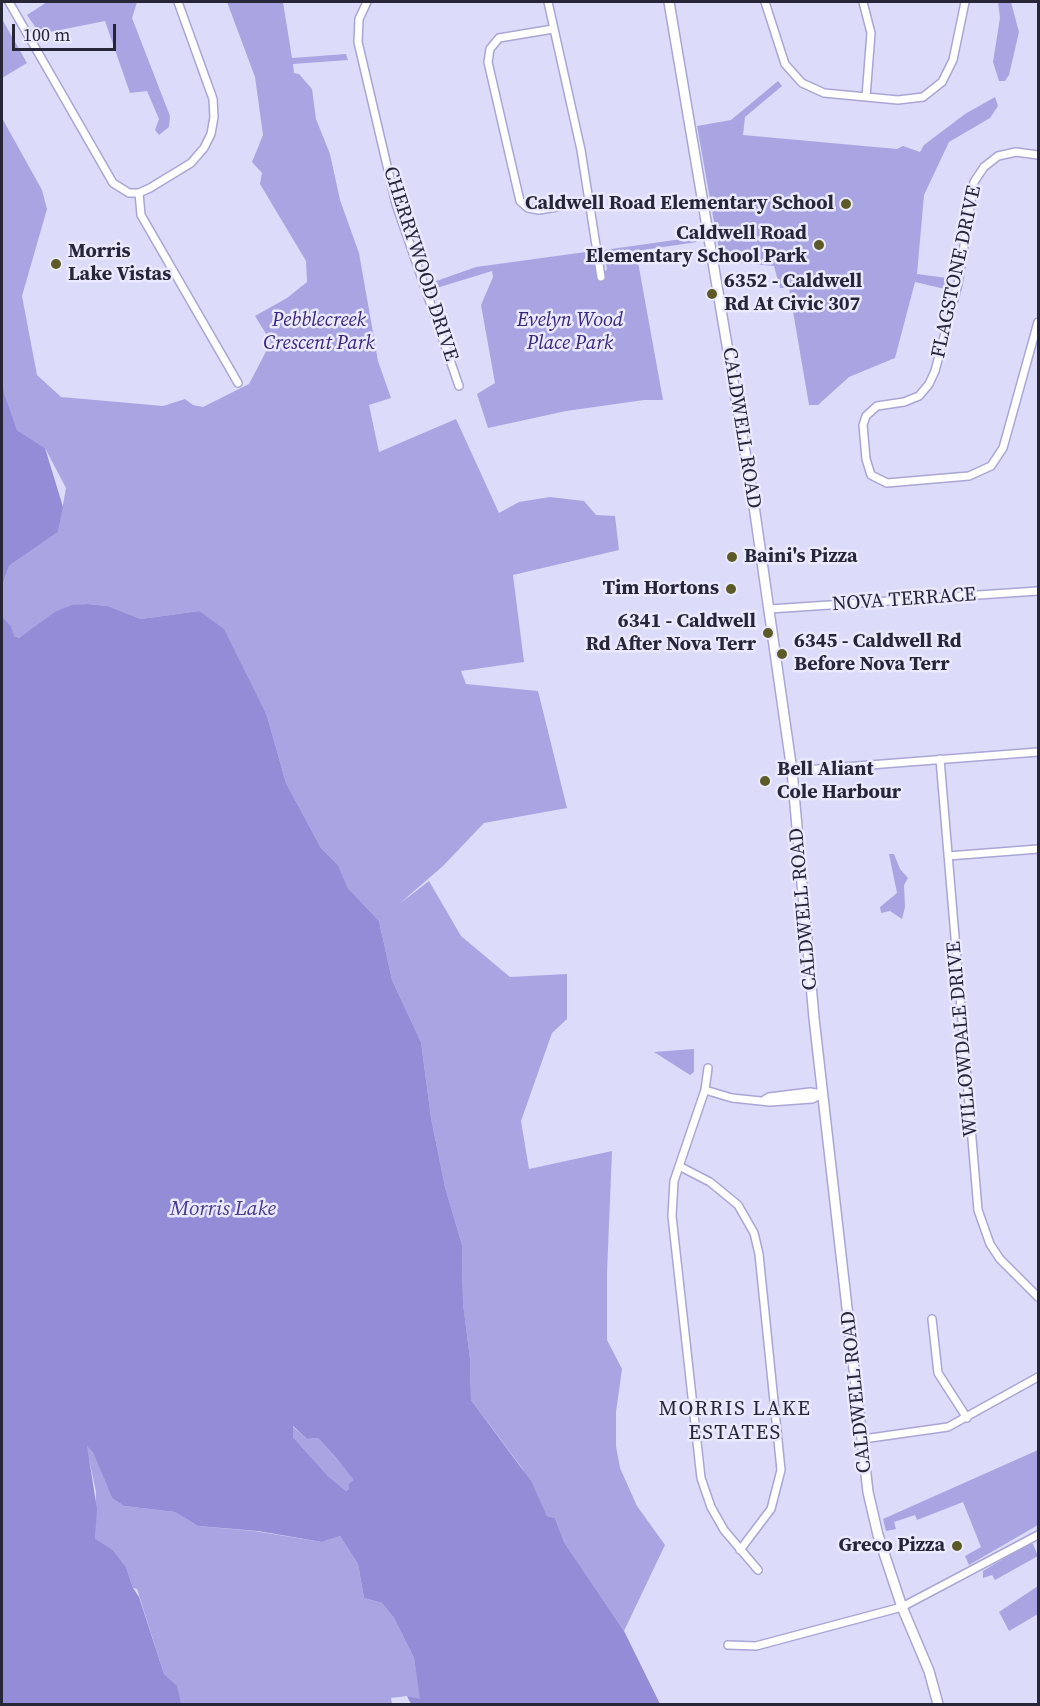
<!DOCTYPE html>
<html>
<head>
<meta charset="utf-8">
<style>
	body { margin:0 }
	#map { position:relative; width:1040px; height:1706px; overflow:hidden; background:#dcdbf9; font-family:"Source Serif 4",serif }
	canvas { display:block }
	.frame { position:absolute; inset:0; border:3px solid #272639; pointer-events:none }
	.scale { position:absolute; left:12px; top:24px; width:104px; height:27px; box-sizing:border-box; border:3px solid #272639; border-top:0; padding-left:8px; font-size:18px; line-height:21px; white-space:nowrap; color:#272639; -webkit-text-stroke:4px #eae9fe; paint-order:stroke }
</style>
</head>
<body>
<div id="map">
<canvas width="1040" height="1706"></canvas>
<div class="frame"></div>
<div class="scale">100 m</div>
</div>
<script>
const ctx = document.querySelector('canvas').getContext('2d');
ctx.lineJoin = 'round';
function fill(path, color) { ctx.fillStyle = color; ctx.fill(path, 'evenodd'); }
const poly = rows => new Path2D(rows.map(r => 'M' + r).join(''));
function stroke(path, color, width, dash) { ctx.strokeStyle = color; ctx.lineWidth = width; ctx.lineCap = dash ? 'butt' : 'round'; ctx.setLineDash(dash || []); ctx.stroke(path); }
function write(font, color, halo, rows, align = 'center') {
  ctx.font = font + ' "Source Serif 4",serif'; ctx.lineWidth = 5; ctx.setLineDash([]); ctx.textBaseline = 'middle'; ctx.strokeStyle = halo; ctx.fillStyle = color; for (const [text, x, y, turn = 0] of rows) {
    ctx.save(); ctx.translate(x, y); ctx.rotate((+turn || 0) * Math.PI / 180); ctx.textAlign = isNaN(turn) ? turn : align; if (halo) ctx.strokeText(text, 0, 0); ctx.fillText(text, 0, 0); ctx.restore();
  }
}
const green = poly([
	[47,2,137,2,132,18,170,116,169,127,159,135,155,130,159,119,147,91,130,93,105,21,40,34,27,15],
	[227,2,283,2,292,58,346,54,348,60,293,64,294,73,299,74,312,89,316,119,330,154,340,200,359,253,378,361,391,398,369,405,379,452,456,419,499,513,519,502,550,497,584,501,596,515,615,516,619,550,513,575,524,662,461,671,466,684,538,691,567,808,484,823,443,866,398,905,429,881,461,936,510,977,567,974,567,1019,552,1033,521,1121,529,1169,612,1151,607,1273,607,1340,622,1369,616,1412,616,1446,620,1468,637,1506,665,1545,624,1631,564,1542,555,1518,547,1516,522,1468,471,1400,470,1359,463,1303,462,1245,445,1187,431,1118,421,1042,392,980,379,921,348,888,338,865,321,848,286,783,267,716,199,611,141,619,108,606,89,604,68,606,19,638,13,636,11,626,2,616,2,586,9,566,58,532,66,488,45,448,17,430,2,392,2,118,42,190,47,209,22,296,37,375,61,397,163,406,185,399,193,405,203,407,249,384,271,342,255,316,287,298,307,282,306,261,260,184,262,173,252,162,263,135,255,77],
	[998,2,1011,2,1019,32,1009,75,1005,81,999,81,993,62,1000,18],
	[2,19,27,63,2,78],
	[778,81,782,86,745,117,743,135,897,149,903,146,920,152,924,145,965,114,995,97,998,106,990,118,949,142,924,195,917,274,947,278,945,289,915,282,895,358,849,377,818,405,809,405,789,288,780,288,774,266,721,261,697,126,731,120],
	[696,237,697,242,636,251,663,400,644,400,566,411,488,428,477,394,495,383,481,305,493,277,492,271,430,290,428,284,476,267,593,251,596,272,607,270,604,250],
	[889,854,894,854,900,869,908,878,904,885,905,907,902,919,890,911,881,913,880,907,897,893],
	[694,1049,694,1072,690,1075,654,1052],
	[292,1426,307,1439,318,1438,355,1480,349,1489,346,1491,328,1476,301,1446,293,1437],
	[86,1445,93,1451,112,1498,124,1506,175,1512,198,1526,254,1531,322,1542,340,1536,358,1564,364,1598,382,1603,394,1618,414,1658,421,1700,407,1696,391,1698,392,1704,180,1704,177,1687,164,1674,137,1589,133,1588,126,1567,113,1550,95,1540,96,1492],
	[1038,1450,1038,1525,969,1565,965,1556,981,1547,963,1502,917,1520,915,1515,894,1522,896,1529,886,1531,883,1519],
	[1028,1544,1033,1544,1038,1556,995,1580,992,1575,983,1578,983,1571],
	[1038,1586,1038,1614,1009,1631,999,1612]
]);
const water = poly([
	[2,376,4,394,17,430,45,448,63,507,58,532,9,566,2,586],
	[88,604,108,606,141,619,199,611,224,629,267,716,286,783,321,848,338,865,348,888,379,921,392,980,421,1042,431,1118,445,1187,462,1245,463,1303,470,1359,471,1400,531,1481,547,1516,555,1518,564,1542,624,1631,660,1704,411,1704,407,1696,420,1699,414,1658,394,1618,382,1603,364,1598,358,1564,340,1536,322,1542,258,1531,198,1526,175,1512,124,1506,112,1498,93,1452,87,1446,97,1509,95,1539,113,1550,126,1567,133,1588,139,1597,164,1674,177,1686,181,1704,2,1704,2,616,11,626,14,636,19,638,55,612,71,605],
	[293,1426,307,1439,318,1438,336,1458,354,1480,349,1484,349,1489,346,1491,328,1476,301,1446,293,1437]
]);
const street = poly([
	[9,2,113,183,129,193,139,193,150,188,191,163,204,148,211,134,214,117,213,99,178,2],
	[367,2,359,19,358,42,396,204,459,386],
	[548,2,581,150,601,277],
	[765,2,785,64,802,83,824,93,898,100,923,97,942,82,953,60,965,2],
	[863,2,871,33,866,97],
	[553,29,499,38,490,49,488,62,520,201,528,208,539,210,590,201],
	[1038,155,1016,152,998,156,984,167,974,182,958,284,935,371,929,384,919,396,904,402,877,406,866,416,863,425,866,459,871,475,887,483,969,476,991,466,1003,448,1038,322],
	[139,193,141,215,238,383],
	[770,609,1038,591],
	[940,759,978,1210,990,1244,1000,1259,1038,1297],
	[792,771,1038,752],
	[948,856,1038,849],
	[708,1068,705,1090,674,1181,672,1216,701,1478,711,1507,724,1530,758,1570],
	[705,1090,732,1098,770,1102,812,1099,822,1094],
	[764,1100,769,1097,810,1092,822,1094],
	[679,1166,710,1182,738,1205,754,1233,759,1254,781,1470,771,1509,740,1550],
	[932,1319,938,1373,967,1418],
	[863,1439,948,1427,1038,1377],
	[728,1645,756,1646,902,1607,1038,1535]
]);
const secondary = poly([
	[669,2,753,499,792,771,814,1018,868,1492,878,1535,902,1607,929,1671,938,1704]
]);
const markers = [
	[846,204,6,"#5c5a27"],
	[819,245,6,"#5c5a27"],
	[56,264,6,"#5c5a27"],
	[712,294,6,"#5c5a27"],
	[732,557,6,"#5c5a27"],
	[731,589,6,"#5c5a27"],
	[768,633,6,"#5c5a27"],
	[782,654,6,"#5c5a27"],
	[765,781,6,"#5c5a27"],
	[957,1546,6,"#5c5a27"]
];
const poiNames = [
	["Caldwell Road Elementary School",834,204],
	["Caldwell Road",807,234],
	["Elementary School Park",807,257],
	["Morris",68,252,"left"],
	["Lake Vistas",68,275,"left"],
	["6352 - Caldwell",724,282,"left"],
	["Rd At Civic 307",724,305,"left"],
	["Baini's Pizza",744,557,"left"],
	["Tim Hortons",719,589],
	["6341 - Caldwell",756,622],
	["Rd After Nova Terr",756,645],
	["6345 - Caldwell Rd",794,642,"left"],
	["Before Nova Terr",794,665,"left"],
	["Bell Aliant",777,770,"left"],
	["Cole Harbour",777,793,"left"],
	["Greco Pizza",945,1546]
];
const streetNames = [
	["CHERRYWOOD DRIVE",420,264,72],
	["FLAGSTONE DRIVE",957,272,-78],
	["CALDWELL ROAD",741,428,81],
	["NOVA TERRACE",904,600,-4],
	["CALDWELL ROAD",804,909,-95],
	["WILLOWDALE DRIVE",963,1039,-95],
	["CALDWELL ROAD",857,1392,-96]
];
const parkNames = [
	["Pebblecreek",319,321],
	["Crescent Park",319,344],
	["Evelyn Wood",570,321],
	["Place Park",570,344]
];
const waterNames = [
	["Morris Lake",223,1210]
];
const neighbourhoodNames = [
	["MORRIS LAKE",735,1410],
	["ESTATES",735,1434]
];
fill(green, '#a9a5e2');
fill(water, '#938cd6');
stroke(street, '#a9a6d6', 10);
stroke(secondary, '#a9a6d6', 12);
stroke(street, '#fff', 7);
stroke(secondary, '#fff', 9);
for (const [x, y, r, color] of markers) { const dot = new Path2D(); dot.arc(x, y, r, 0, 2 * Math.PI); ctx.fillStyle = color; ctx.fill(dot); stroke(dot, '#eae9fe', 2); }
write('bold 20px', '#272639', '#eae9fe', poiNames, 'right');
write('20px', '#272639', '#eae9fe', streetNames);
write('italic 20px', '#3a277c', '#eae9fe', parkNames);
write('italic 21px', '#48388e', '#eae9fe', waterNames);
ctx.letterSpacing = '1.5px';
write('21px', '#272639', '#eae9fe', neighbourhoodNames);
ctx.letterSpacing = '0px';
</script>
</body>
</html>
